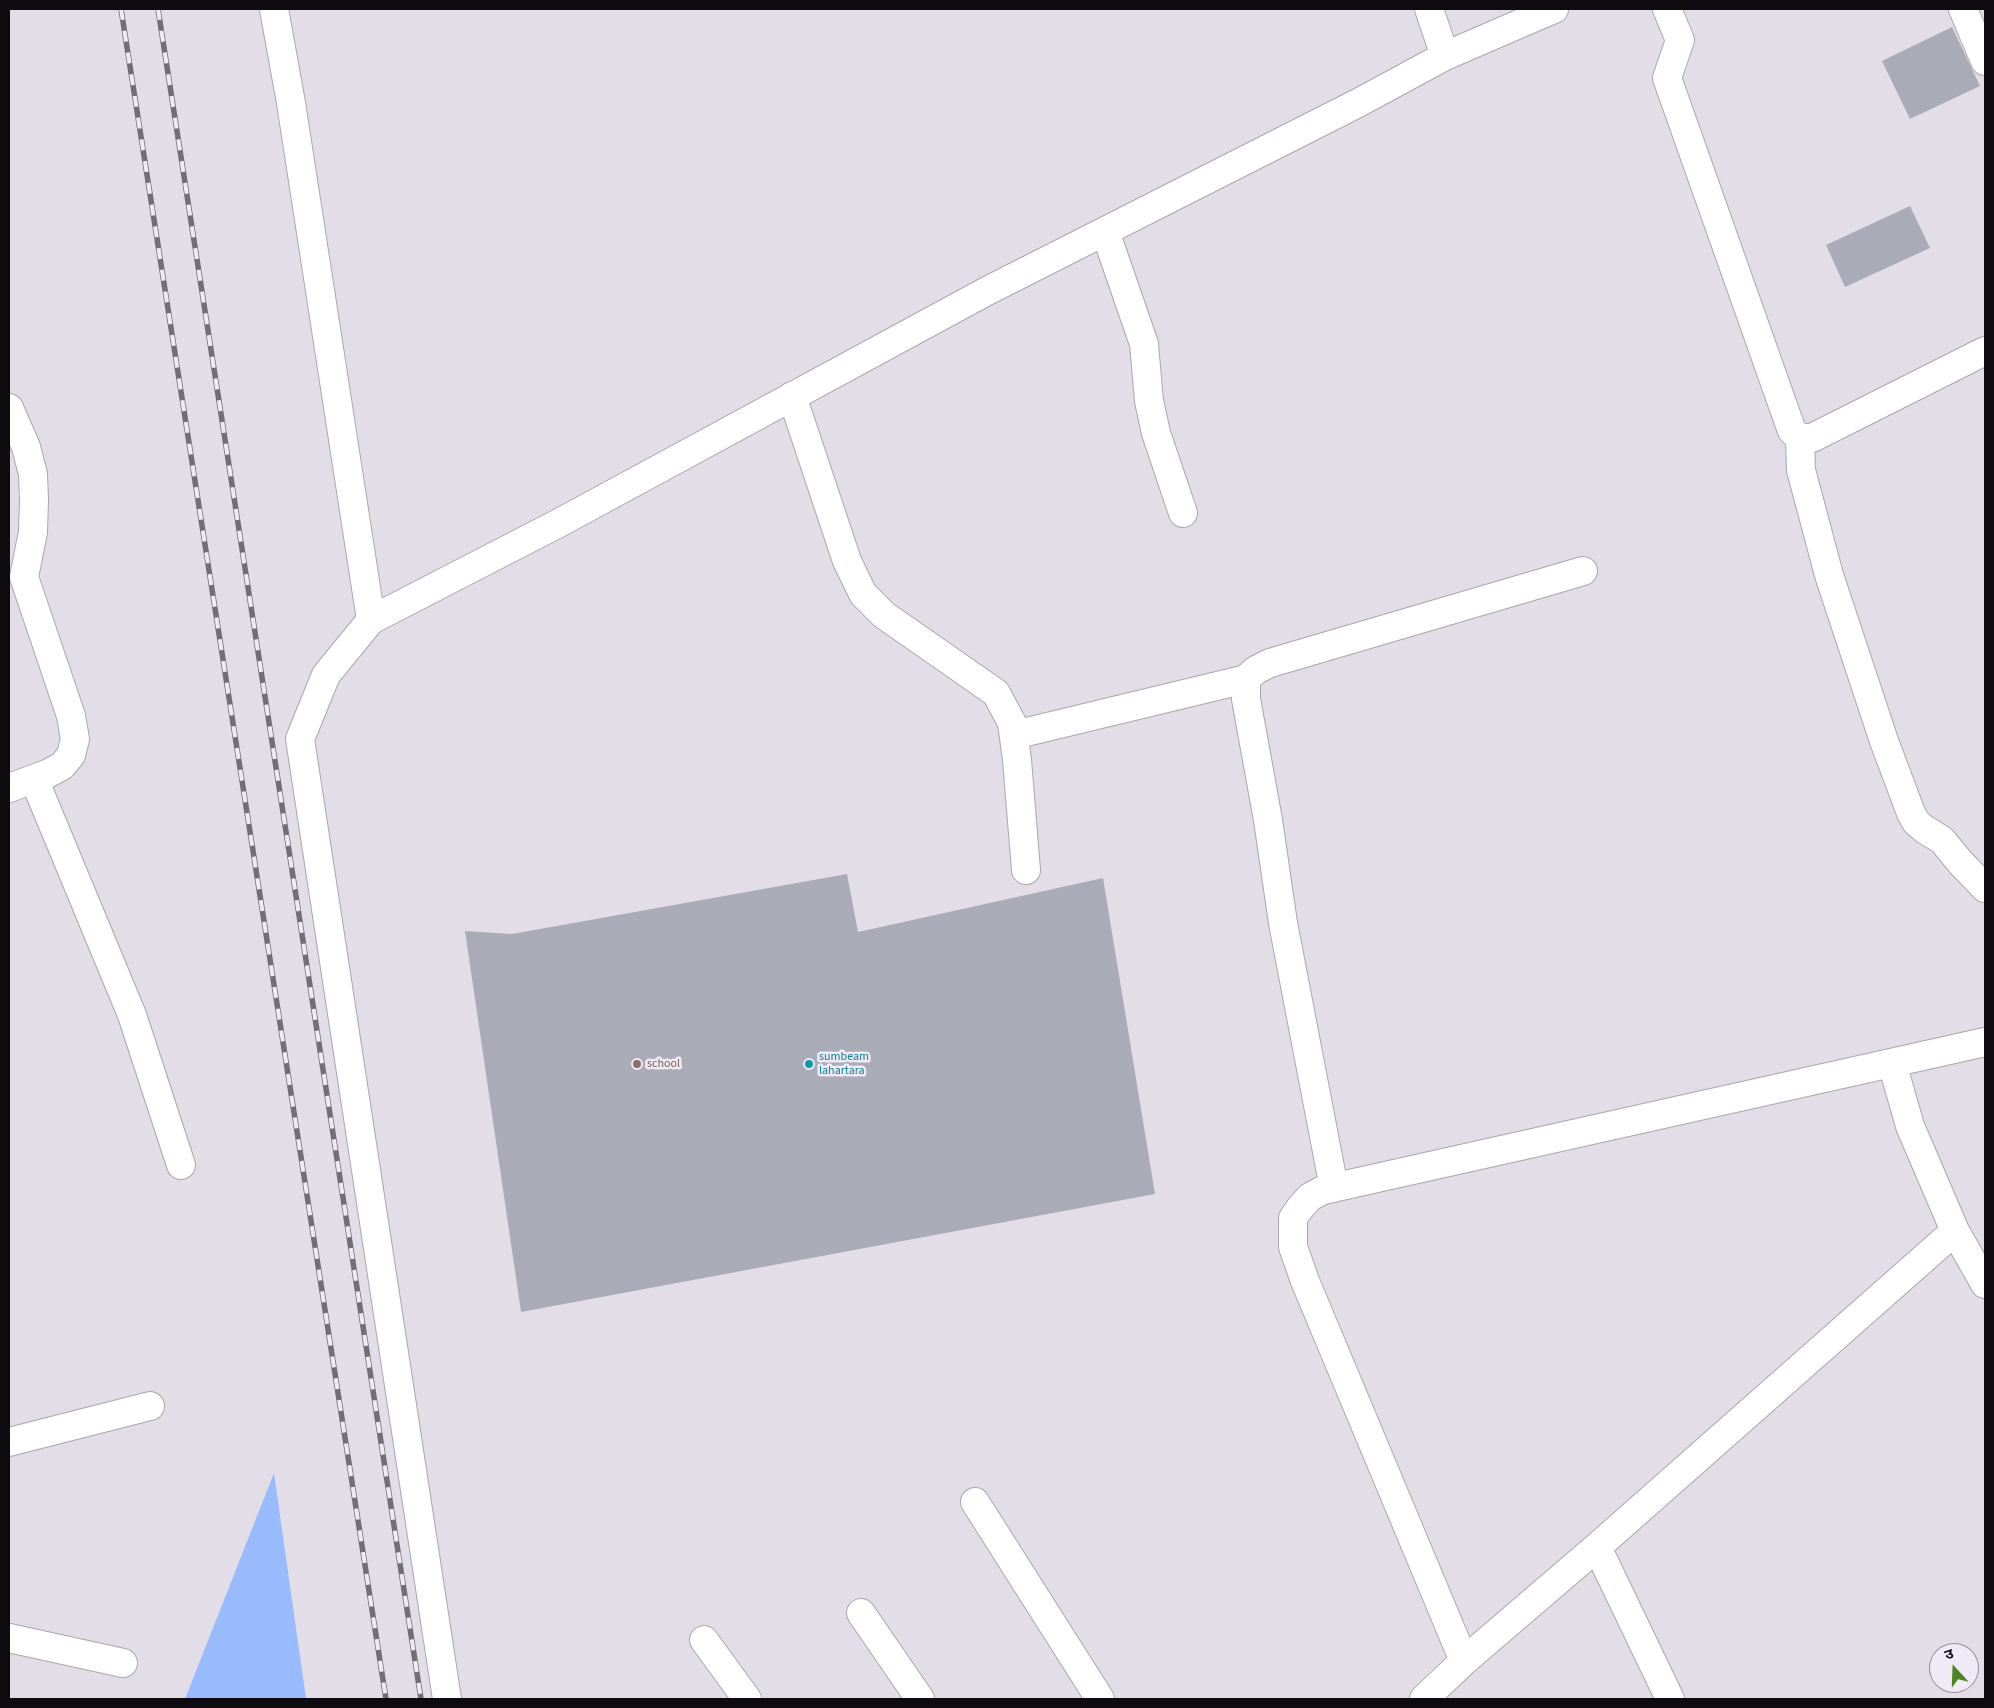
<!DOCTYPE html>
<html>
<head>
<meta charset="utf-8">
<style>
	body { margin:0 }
	#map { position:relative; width:1994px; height:1708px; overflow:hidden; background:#e3dde8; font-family:"Source Sans 3","Noto Sans Devanagari",sans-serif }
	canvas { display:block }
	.frame { position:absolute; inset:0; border:10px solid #0d0b0f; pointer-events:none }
	.north { position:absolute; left:1929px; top:1643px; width:50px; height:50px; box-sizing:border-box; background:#f0eaf6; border:1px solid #95919a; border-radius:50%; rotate:340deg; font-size:14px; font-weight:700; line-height:20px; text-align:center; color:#0d0b0f }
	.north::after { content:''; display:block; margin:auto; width:18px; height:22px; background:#4b8522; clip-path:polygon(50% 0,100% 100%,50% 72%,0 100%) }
</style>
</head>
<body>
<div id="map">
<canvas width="1994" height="1708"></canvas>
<div class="frame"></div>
<div class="north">उ</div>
</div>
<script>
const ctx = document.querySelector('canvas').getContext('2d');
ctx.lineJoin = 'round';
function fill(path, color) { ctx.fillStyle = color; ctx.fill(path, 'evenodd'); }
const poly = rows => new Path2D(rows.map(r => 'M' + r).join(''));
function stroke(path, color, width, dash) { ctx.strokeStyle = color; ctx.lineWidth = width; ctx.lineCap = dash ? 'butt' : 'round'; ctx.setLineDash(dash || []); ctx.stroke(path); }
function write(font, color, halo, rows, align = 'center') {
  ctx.font = font + ' "Source Sans 3",sans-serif'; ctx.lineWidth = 5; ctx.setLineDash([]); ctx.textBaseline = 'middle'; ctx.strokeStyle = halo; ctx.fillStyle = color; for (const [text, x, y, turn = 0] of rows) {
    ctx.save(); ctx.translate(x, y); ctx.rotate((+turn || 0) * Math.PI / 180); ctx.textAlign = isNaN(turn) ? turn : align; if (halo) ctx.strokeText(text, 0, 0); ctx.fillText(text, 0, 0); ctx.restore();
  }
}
const water = poly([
	[274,1473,306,1699,185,1699]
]);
const building = poly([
	[1952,27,1980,86,1910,119,1882,61],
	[1910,206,1930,248,1845,287,1826,245],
	[847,874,858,932,1103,878,1155,1194,521,1312,465,931,512,934]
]);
const minor = poly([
	[274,9,291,103,371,620],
	[1429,9,1445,56],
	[1667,9,1680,40,1667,78,1792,431,1800,438,1812,438,1985,351],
	[1963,9,1985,61],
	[1105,231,1144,344,1149,401,1156,433,1183,513],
	[792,396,847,561,863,594,884,615,996,693,1012,723,1017,760,1026,870],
	[9,408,26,447,33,474,34,500,33,532,24,577,71,716,75,739,71,755,62,766,47,774,9,788],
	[1800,438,1801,470,1829,575,1884,741,1911,813,1916,822,1924,829,1942,840,1960,862,1985,888],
	[1014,735,1246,679],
	[34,779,132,1015,181,1165],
	[1892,1063,1910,1126,1955,1231,1985,1284],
	[1334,1188,1283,923,1268,820,1246,699,1246,679,1256,670,1270,663,1583,571],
	[9,1442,150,1406],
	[975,1502,1100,1699],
	[1597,1547,1670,1699],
	[861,1613,920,1699],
	[9,1638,123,1663],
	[704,1640,747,1699],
	[1464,1661,1305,1281,1293,1247,1293,1218,1300,1208,1310,1197,1323,1190,1985,1042],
	[447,1699,300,739,326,675,371,620,559,523,987,291,1358,103,1445,56,1554,9],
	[1424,1699,1464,1661,1597,1547,1955,1231]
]);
const rail = poly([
	[121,9,386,1699],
	[158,9,421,1699]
]);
const markers = [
	[637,1064,5,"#8d6e63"],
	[809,1064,5,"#0f9aa8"]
];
const cultureNames = [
	["sumbeam",819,1057],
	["lahartara",819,1071]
];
const educationNames = [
	["school",647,1064]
];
fill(water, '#97bbfd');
fill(building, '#a9abb7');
stroke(minor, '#aba5b0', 30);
stroke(minor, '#fff', 28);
stroke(rail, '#726e75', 5.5);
stroke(rail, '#f0eaf6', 4, [11]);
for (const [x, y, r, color] of markers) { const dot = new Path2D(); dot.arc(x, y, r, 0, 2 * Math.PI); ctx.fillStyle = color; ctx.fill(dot); stroke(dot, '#f0eaf6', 2); }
write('12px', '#0d838f', '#f0eaf6', cultureNames, 'left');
write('12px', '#785e54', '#f0eaf6', educationNames, 'left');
</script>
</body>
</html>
